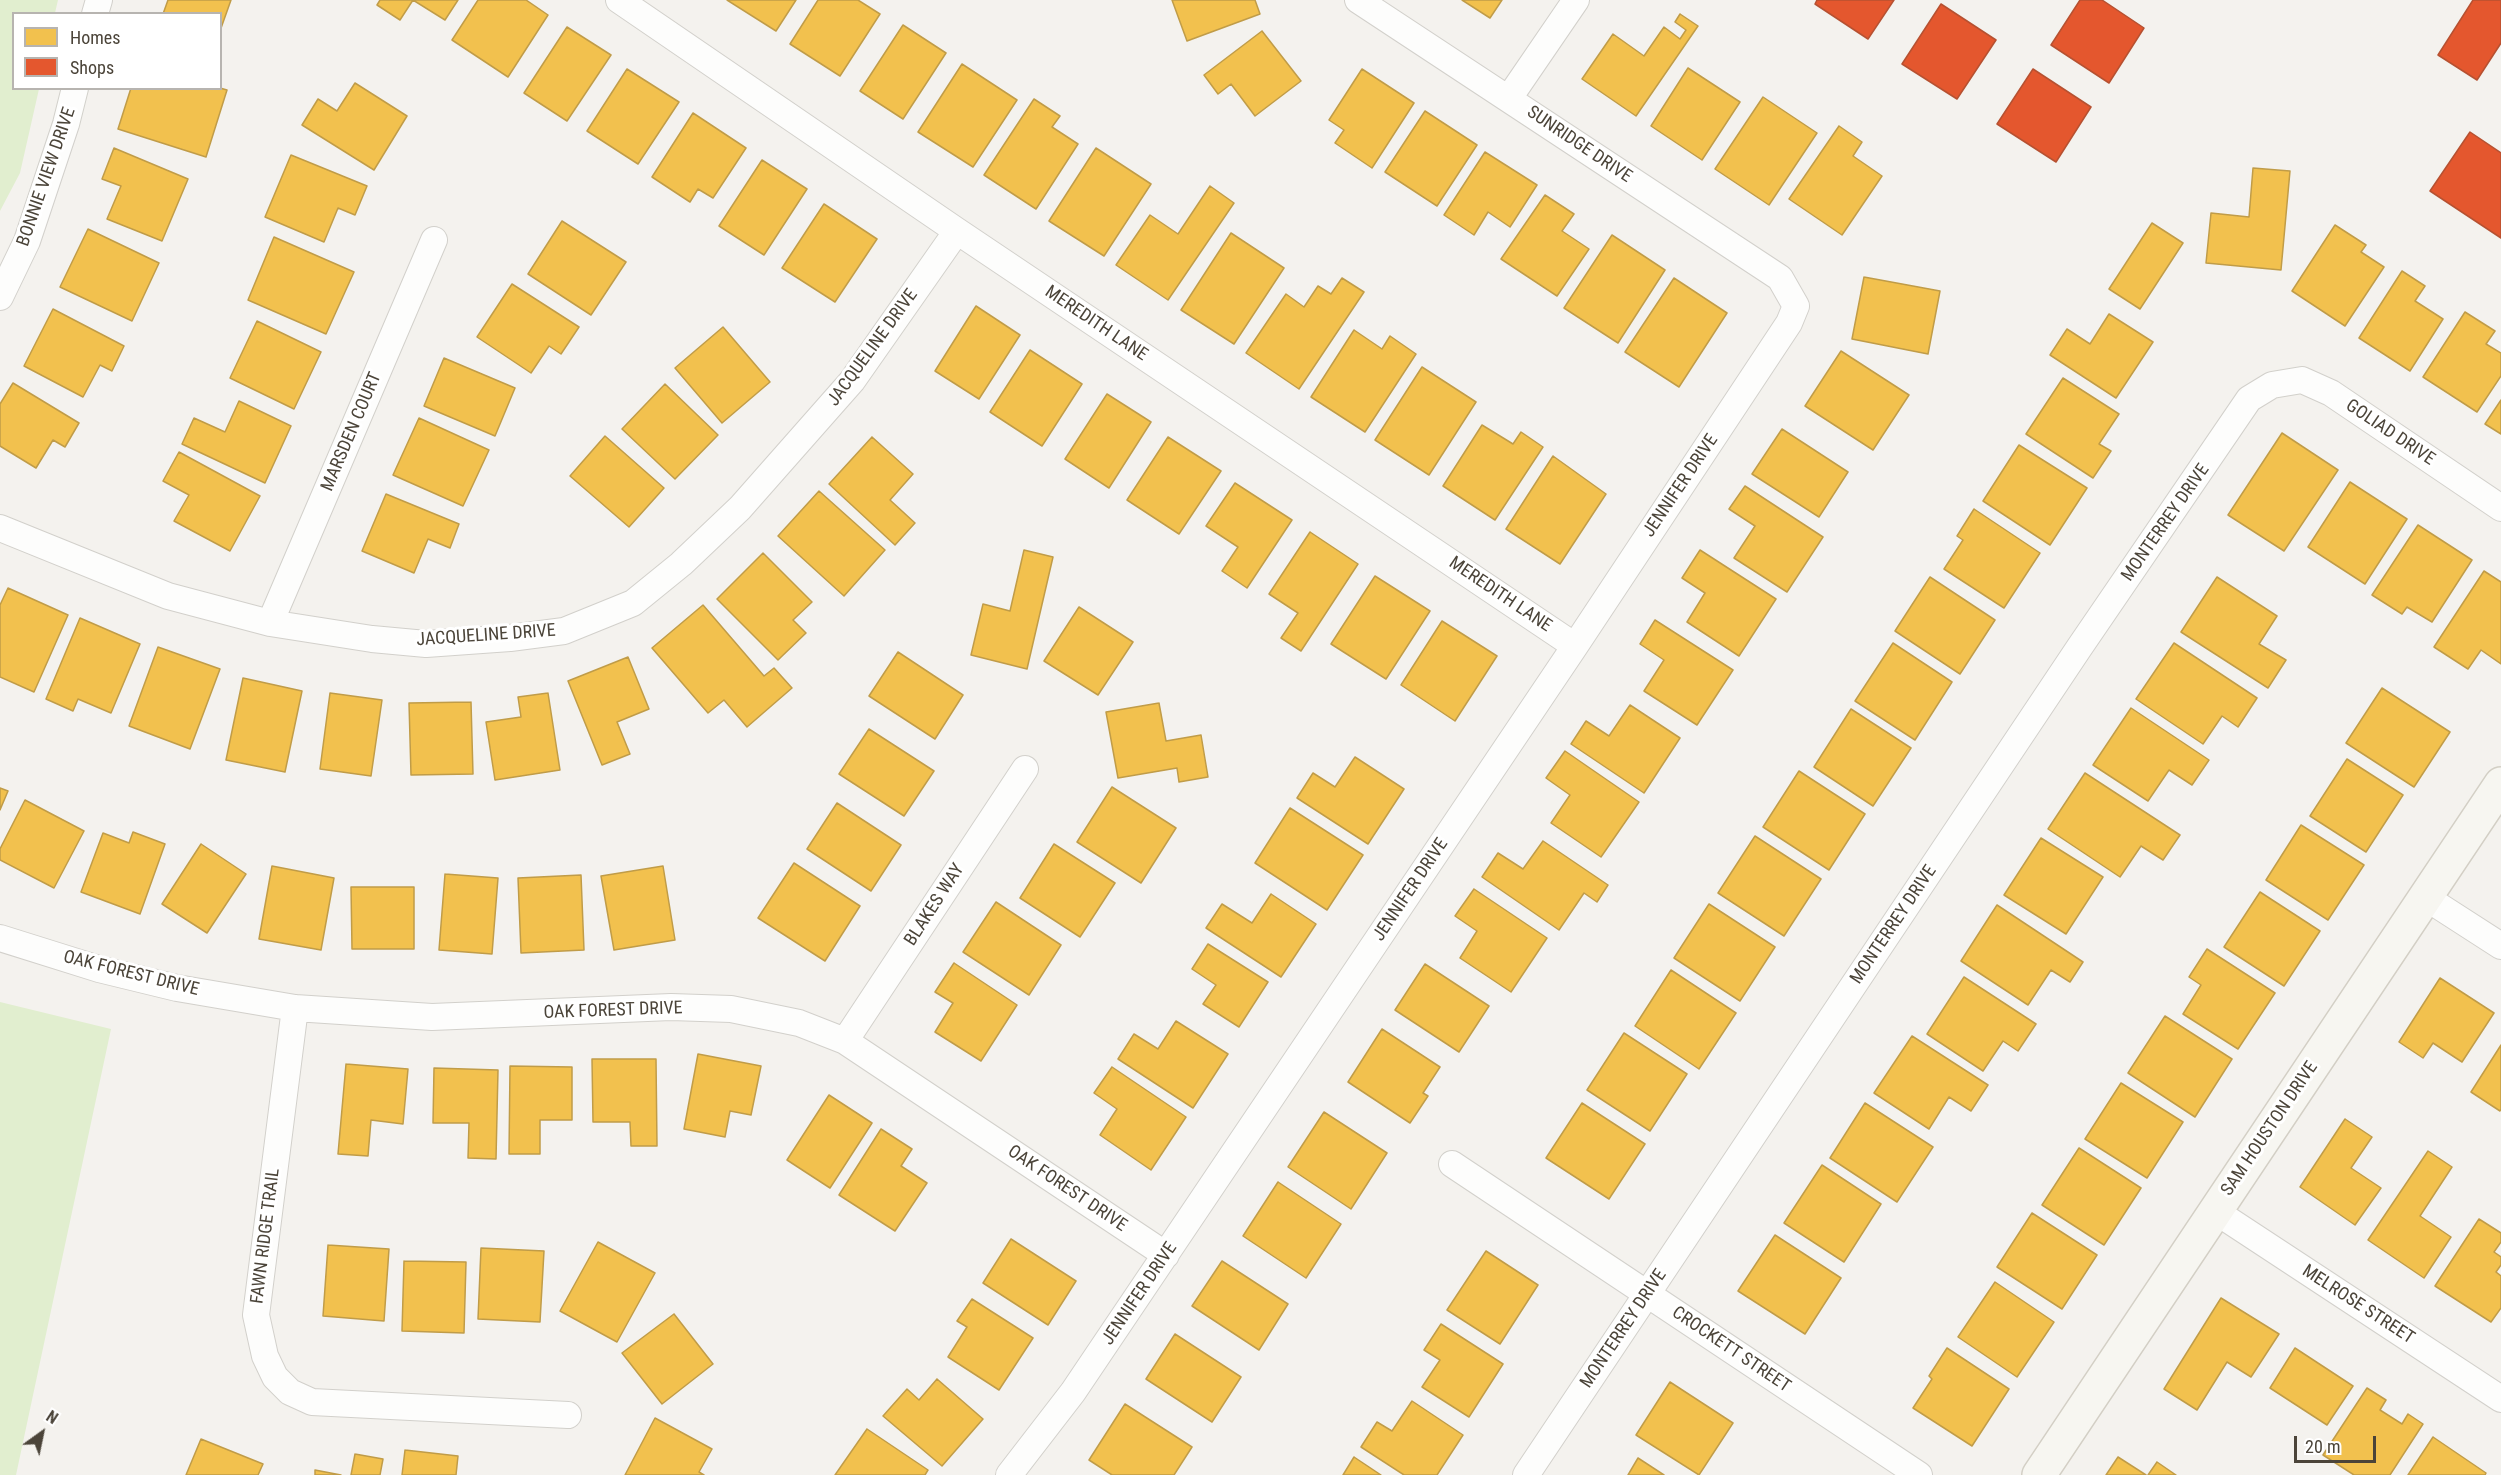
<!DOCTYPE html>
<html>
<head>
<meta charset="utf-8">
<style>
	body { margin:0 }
	#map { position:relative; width:2501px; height:1475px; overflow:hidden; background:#f4f2ee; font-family:"Roboto Condensed",sans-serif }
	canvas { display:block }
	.legend { position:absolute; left:12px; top:12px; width:210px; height:78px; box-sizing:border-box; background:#fff; border:2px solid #b7b4b0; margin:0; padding:8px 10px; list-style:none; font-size:18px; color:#4b4439 }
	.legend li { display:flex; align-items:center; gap:12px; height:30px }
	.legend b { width:30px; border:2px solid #b7b4b0 }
	.north { position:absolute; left:12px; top:1403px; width:60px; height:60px; -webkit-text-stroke:4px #fff; paint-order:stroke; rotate:33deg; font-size:16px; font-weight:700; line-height:24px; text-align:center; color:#4b4439 }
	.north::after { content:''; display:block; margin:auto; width:21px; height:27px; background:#4b4439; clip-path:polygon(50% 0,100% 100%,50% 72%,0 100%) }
	.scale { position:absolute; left:2294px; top:1436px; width:82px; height:27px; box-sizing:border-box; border:3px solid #4b4439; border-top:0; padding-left:8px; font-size:18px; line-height:21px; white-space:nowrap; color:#4b4439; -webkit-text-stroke:4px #fff; paint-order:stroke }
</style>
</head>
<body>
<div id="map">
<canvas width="2501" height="1475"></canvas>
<ul class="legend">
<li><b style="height:16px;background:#f2c14e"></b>Homes</li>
<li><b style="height:16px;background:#e4572e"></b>Shops</li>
</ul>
<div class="north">N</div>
<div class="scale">20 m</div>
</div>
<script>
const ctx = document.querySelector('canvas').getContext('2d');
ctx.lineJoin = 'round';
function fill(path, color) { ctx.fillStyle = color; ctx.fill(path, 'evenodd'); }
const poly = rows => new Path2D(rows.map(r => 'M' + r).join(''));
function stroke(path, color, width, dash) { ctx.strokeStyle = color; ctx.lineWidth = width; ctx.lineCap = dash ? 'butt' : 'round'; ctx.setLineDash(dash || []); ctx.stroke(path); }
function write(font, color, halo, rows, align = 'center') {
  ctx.font = font + ' "Roboto Condensed",sans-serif'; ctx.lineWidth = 6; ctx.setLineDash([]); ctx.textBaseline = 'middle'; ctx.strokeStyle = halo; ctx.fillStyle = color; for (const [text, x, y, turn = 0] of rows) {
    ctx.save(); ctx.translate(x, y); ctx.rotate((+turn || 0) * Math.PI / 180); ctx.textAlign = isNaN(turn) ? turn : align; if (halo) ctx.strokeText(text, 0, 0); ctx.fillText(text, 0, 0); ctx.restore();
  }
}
const green = poly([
	[0,0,58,0,55,13,14,14,14,88,39,89,20,173,0,211],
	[0,1002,111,1029,16,1475,0,1475]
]);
const homes = poly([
	[168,0,231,0,220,31,220,14,163,14,168,0],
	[380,0,458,0,445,20,413,0,400,20,377,5,380,0],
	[478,0,526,0,548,15,508,77,452,40,478,0],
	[727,0,796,0,776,31,727,0],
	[818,0,858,0,880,14,840,76,790,44,818,0],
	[1172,0,1255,0,1260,14,1187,41,1172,0],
	[1462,0,1502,0,1490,18,1462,0],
	[1680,14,1698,26,1636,116,1582,79,1613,34,1644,56,1664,27,1680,39,1686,30,1675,22,1680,14],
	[903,25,946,53,903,119,860,91,903,25],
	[567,27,611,55,567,121,524,93,567,27],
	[1262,31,1301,81,1255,116,1231,84,1218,94,1204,75,1262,31],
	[962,64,1017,100,973,167,918,132,962,64],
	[1688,68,1740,102,1702,160,1651,126,1688,68],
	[627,69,679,102,638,164,587,131,627,69],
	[1362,69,1414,103,1372,168,1335,143,1344,130,1329,120,1362,69],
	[355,83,407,116,374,170,302,125,318,99,337,111,355,83],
	[131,88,220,88,227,90,206,157,118,129,131,88],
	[1763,97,1817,133,1769,205,1715,169,1763,97],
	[1034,99,1060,116,1052,127,1078,144,1036,209,984,175,1034,99],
	[1425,111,1477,145,1437,206,1385,172,1425,111],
	[693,113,746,148,713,198,698,189,690,202,652,177,693,113],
	[1839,126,1862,142,1853,156,1882,176,1842,235,1789,199,1839,126],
	[114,148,188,179,162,241,107,219,121,186,102,179,114,148],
	[1096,148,1151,184,1104,256,1049,221,1096,148],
	[1485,152,1537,185,1510,227,1488,212,1474,235,1444,215,1485,152],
	[291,155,367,186,355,215,338,208,324,242,265,217,291,155],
	[762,160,807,189,764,255,719,226,762,160],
	[2253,168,2290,171,2281,270,2206,263,2211,213,2249,217,2253,168],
	[1210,186,1234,203,1168,300,1116,265,1150,215,1178,234,1210,186],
	[1545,195,1574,214,1562,231,1589,249,1557,296,1501,259,1545,195],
	[824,204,877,239,835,302,782,268,824,204],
	[562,221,626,262,591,315,528,274,562,221],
	[2152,223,2183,243,2140,309,2109,289,2152,223],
	[2335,225,2366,245,2361,252,2384,267,2345,326,2292,291,2335,225],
	[88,229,159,263,132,321,60,287,88,229],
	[1231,233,1284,268,1234,344,1181,310,1231,233],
	[1612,235,1665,270,1618,343,1564,308,1612,235],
	[274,237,354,272,326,334,248,300,274,237],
	[2402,271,2425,286,2415,301,2443,319,2410,371,2359,338,2402,271],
	[1864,277,1940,291,1928,354,1852,339,1864,277],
	[1342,278,1364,292,1299,389,1246,353,1286,294,1304,307,1318,286,1331,294,1342,278],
	[1674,278,1727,313,1679,387,1625,352,1674,278],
	[512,284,579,327,561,354,549,346,531,373,477,337,512,284],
	[976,306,1020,335,979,399,935,371,976,306],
	[53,309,124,346,112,371,100,365,83,397,24,366,53,309],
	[2465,312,2495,331,2486,344,2501,353,2501,376,2477,412,2423,377,2465,312],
	[2109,314,2153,342,2116,398,2050,355,2067,329,2090,344,2109,314],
	[257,321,321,352,294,409,230,378,257,321],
	[723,327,770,382,722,423,675,368,723,327],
	[1354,330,1382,349,1390,336,1416,354,1365,432,1311,397,1354,330],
	[1030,350,1082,384,1042,446,990,412,1030,350],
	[1841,351,1909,395,1873,450,1805,406,1841,351],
	[444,358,515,388,495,436,424,406,444,358],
	[1422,367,1476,402,1429,475,1375,440,1422,367],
	[2063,378,2119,414,2099,444,2111,451,2093,478,2026,434,2063,378],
	[13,383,79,423,65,447,53,440,36,468,0,446,0,404,13,383],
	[665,384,718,435,675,479,622,429,665,384],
	[1107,394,1151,422,1109,488,1065,459,1107,394],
	[2501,400,2501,434,2485,424,2501,400],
	[239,401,291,426,265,483,182,444,194,418,225,432,239,401],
	[419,418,489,450,463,506,393,475,419,418],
	[1482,425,1513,444,1521,432,1543,447,1495,520,1443,486,1482,425],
	[1782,429,1848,472,1819,517,1752,474,1782,429],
	[2282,433,2338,470,2284,551,2228,515,2282,433],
	[605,436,664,488,629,527,570,476,605,436],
	[872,437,913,474,890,500,915,523,895,545,829,484,872,437],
	[1168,437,1221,471,1179,534,1127,500,1168,437],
	[2019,445,2087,488,2050,545,1983,501,2019,445],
	[179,452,260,496,230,551,174,521,189,495,163,481,179,452],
	[1553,456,1606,494,1560,564,1506,529,1553,456],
	[2350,482,2407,519,2365,584,2308,547,2350,482],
	[1235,483,1292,520,1247,588,1222,571,1238,547,1206,526,1235,483],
	[1745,486,1823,537,1787,592,1734,558,1755,526,1729,509,1745,486],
	[819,491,885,550,844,596,778,536,819,491],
	[386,494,459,524,450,548,428,539,414,573,362,551,386,494],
	[1974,509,2040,553,2004,608,1944,569,1963,540,1957,536,1974,509],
	[2418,525,2472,560,2432,622,2407,607,2402,614,2372,595,2418,525],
	[1310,532,1358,564,1301,651,1281,638,1298,613,1269,594,1310,532],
	[1024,550,1053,557,1027,669,971,655,983,604,1010,611,1024,550],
	[1700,550,1776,599,1739,656,1687,622,1705,593,1682,578,1700,550],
	[763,553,812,602,793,620,806,633,778,660,717,599,763,553],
	[2484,571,2501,582,2501,664,2481,650,2468,669,2434,647,2484,571],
	[1375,576,1430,611,1386,679,1331,644,1375,576],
	[1930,577,1995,620,1960,674,1895,631,1930,577],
	[2217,577,2277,616,2259,644,2286,660,2268,688,2181,632,2217,577],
	[8,588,68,615,34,692,0,677,0,605,8,588],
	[703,605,764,676,774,668,792,688,747,727,724,700,708,713,652,648,703,605],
	[1079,607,1133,642,1098,695,1044,661,1079,607],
	[80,618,140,644,111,713,78,699,73,711,46,699,80,618],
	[1655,620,1733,670,1697,725,1644,691,1664,660,1640,644,1655,620],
	[1442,621,1497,656,1455,721,1401,685,1442,621],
	[1893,643,1952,682,1915,740,1855,701,1893,643],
	[2174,643,2257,698,2238,727,2222,716,2203,744,2136,699,2174,643],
	[158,647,220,669,190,749,129,726,158,647],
	[898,652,963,695,935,739,869,696,898,652],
	[628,657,649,709,617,722,630,754,602,765,568,681,628,657],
	[243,678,302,691,285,772,226,760,243,678],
	[2382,688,2450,732,2414,787,2346,743,2382,688],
	[330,693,382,700,371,776,320,769,330,693],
	[548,693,560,770,495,780,486,722,521,717,518,697,548,693],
	[471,702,473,774,411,775,409,703,471,702],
	[1159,703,1166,741,1201,735,1208,777,1179,782,1177,768,1118,778,1106,712,1159,703],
	[1630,705,1680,738,1644,793,1571,744,1586,721,1609,736,1630,705],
	[2131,708,2209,760,2192,785,2169,770,2148,801,2093,765,2131,708],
	[1851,709,1911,748,1873,806,1814,767,1851,709],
	[869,729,934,771,904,816,839,774,869,729],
	[1565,751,1639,802,1601,857,1551,823,1570,795,1546,778,1565,751],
	[1355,757,1404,789,1368,844,1297,798,1313,773,1335,787,1355,757],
	[2347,759,2403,795,2366,852,2310,816,2347,759],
	[1799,771,1865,814,1829,870,1763,827,1799,771],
	[2085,773,2180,835,2163,860,2141,846,2120,877,2048,829,2085,773],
	[1112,787,1176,828,1141,883,1077,842,1112,787],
	[0,788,8,791,0,810,0,788],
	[25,800,84,831,54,888,0,860,0,849,25,800],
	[837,803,901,845,871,891,807,849,837,803],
	[1290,808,1363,855,1327,910,1255,863,1290,808],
	[2301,825,2364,865,2328,920,2266,880,2301,825],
	[133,832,165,844,140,914,81,892,103,833,129,843,133,832],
	[1755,836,1821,879,1784,936,1718,893,1755,836],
	[2041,838,2103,877,2066,934,2004,895,2041,838],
	[1543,841,1608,885,1597,902,1584,893,1559,930,1482,877,1498,853,1523,869,1543,841],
	[201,844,246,874,207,933,162,904,201,844],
	[1054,844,1115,883,1080,937,1020,898,1054,844],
	[794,863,860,906,825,961,758,918,794,863],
	[272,866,334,878,321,950,259,939,272,866],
	[663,866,675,940,614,950,601,876,663,866],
	[445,874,498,878,492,954,439,950,445,874],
	[581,875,584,950,521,953,518,878,581,875],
	[351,887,414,887,414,949,352,949,351,887],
	[1474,889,1547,938,1511,992,1460,958,1477,931,1455,916,1474,889],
	[2260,892,2320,931,2284,986,2224,947,2260,892],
	[1271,894,1316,924,1281,977,1206,928,1222,904,1252,923,1271,894],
	[996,902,1061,945,1029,995,963,952,996,902],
	[1709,904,1775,947,1740,1001,1674,958,1709,904],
	[1997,905,2083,962,2070,982,2051,970,2028,1005,1961,961,1997,905],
	[1208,944,1268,982,1239,1027,1203,1004,1216,985,1192,969,1208,944],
	[2207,949,2275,993,2238,1049,2183,1014,2201,985,2189,977,2207,949],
	[954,963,1017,1005,981,1061,935,1032,953,1003,935,992,954,963],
	[1425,964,1489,1006,1459,1052,1395,1010,1425,964],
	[1671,970,1736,1013,1699,1069,1635,1026,1671,970],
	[1964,977,2036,1024,2018,1051,2003,1041,1983,1071,1927,1034,1964,977],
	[2440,978,2494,1013,2462,1062,2433,1043,2423,1058,2399,1042,2440,978],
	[2165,1016,2232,1059,2195,1117,2128,1073,2165,1016],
	[1176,1021,1228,1054,1193,1108,1118,1059,1134,1034,1158,1049,1176,1021],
	[1382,1029,1440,1067,1423,1093,1428,1096,1410,1123,1348,1082,1382,1029],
	[1624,1033,1687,1074,1650,1131,1587,1090,1624,1033],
	[1912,1036,1988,1085,1971,1111,1949,1097,1929,1129,1874,1093,1912,1036],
	[2501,1045,2501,1109,2500,1111,2471,1092,2501,1045],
	[698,1054,761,1066,751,1115,730,1111,725,1137,684,1129,698,1054],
	[592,1059,656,1059,657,1146,631,1146,630,1122,593,1122,592,1059],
	[346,1064,408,1069,403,1124,371,1120,368,1156,338,1154,346,1064],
	[510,1066,572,1067,572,1120,540,1120,540,1154,509,1154,510,1066],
	[1112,1067,1186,1117,1151,1170,1100,1135,1117,1109,1094,1093,1112,1067],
	[434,1068,498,1070,496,1159,468,1158,469,1123,433,1123,434,1068],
	[2121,1083,2183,1122,2147,1178,2085,1139,2121,1083],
	[829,1095,872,1123,830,1188,787,1160,829,1095],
	[1582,1103,1645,1144,1609,1199,1546,1158,1582,1103],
	[1865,1103,1933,1147,1897,1202,1830,1158,1865,1103],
	[1324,1112,1387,1153,1351,1209,1288,1167,1324,1112],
	[2345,1119,2372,1137,2351,1168,2381,1188,2355,1225,2300,1187,2345,1119],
	[881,1129,912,1149,901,1166,927,1183,895,1231,839,1195,881,1129],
	[2079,1148,2141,1188,2104,1245,2042,1205,2079,1148],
	[2428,1151,2452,1167,2420,1216,2451,1237,2424,1278,2368,1240,2428,1151],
	[1822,1165,1881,1204,1844,1262,1784,1223,1822,1165],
	[1278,1182,1341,1224,1306,1278,1243,1236,1278,1182],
	[2032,1213,2097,1255,2062,1309,1997,1267,2032,1213],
	[2479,1219,2501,1233,2501,1242,2494,1252,2501,1257,2501,1265,2496,1272,2501,1276,2501,1308,2491,1322,2435,1286,2479,1219],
	[1775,1235,1841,1278,1805,1334,1738,1291,1775,1235],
	[1011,1239,1076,1281,1048,1325,983,1283,1011,1239],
	[598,1242,655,1273,617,1342,560,1311,598,1242],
	[328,1245,389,1249,384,1321,323,1316,328,1245],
	[481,1248,544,1251,540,1322,478,1319,481,1248],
	[1486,1251,1538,1285,1500,1344,1447,1310,1486,1251],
	[404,1261,466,1262,464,1333,402,1331,404,1261],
	[1222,1261,1288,1304,1259,1350,1192,1306,1222,1261],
	[1995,1282,2054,1322,2017,1377,1958,1337,1995,1282],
	[2221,1298,2279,1334,2251,1377,2227,1362,2197,1410,2164,1389,2221,1298],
	[972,1299,1033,1338,999,1390,948,1357,967,1327,957,1321,972,1299],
	[674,1314,713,1364,662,1404,622,1353,674,1314],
	[1441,1324,1503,1364,1469,1417,1422,1387,1440,1360,1424,1350,1441,1324],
	[1175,1334,1241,1377,1212,1422,1146,1379,1175,1334],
	[1947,1348,2009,1389,1972,1446,1913,1408,1932,1379,1929,1376,1947,1348],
	[2295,1348,2353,1386,2327,1425,2270,1388,2295,1348],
	[937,1379,983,1419,942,1466,883,1416,907,1389,919,1400,937,1379],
	[1670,1382,1733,1423,1699,1475,1636,1435,1670,1382],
	[2367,1388,2386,1400,2380,1410,2402,1424,2408,1414,2423,1424,2390,1475,2354,1475,2323,1455,2367,1388],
	[1412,1401,1463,1435,1437,1475,1404,1475,1361,1447,1377,1422,1392,1431,1412,1401],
	[1125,1404,1192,1447,1174,1475,1112,1475,1089,1460,1125,1404],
	[655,1418,712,1449,699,1472,704,1475,625,1475,655,1418],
	[867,1429,928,1470,925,1475,835,1475,867,1429],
	[2433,1437,2486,1473,2485,1475,2408,1475,2433,1437],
	[201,1439,263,1464,258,1475,186,1475,201,1439],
	[405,1450,458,1456,456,1475,402,1475,405,1450],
	[355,1454,383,1459,380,1475,351,1475,355,1454],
	[1354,1457,1381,1475,1343,1475,1354,1457],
	[2118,1457,2146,1475,2106,1475,2118,1457],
	[1638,1458,1664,1475,1628,1475,1638,1458],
	[2157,1462,2176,1475,2148,1475,2157,1462],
	[315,1470,341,1475,315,1475,315,1470]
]);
const shops = poly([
	[1817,0,1894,0,1868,39,1815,4,1817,0],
	[2080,0,2102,0,2144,28,2109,83,2051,45,2080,0],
	[2473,0,2501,0,2501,43,2477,80,2438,55,2473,0],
	[1941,4,1996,40,1957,99,1902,64,1941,4],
	[2033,69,2091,107,2056,162,1997,124,2033,69],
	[2470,132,2501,153,2501,238,2430,191,2470,132]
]);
const street = poly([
	[619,0,957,231,1575,646],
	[95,14,99,0],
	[1509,98,1576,0],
	[0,297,27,241,66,124,75,88],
	[0,528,168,596,270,623,372,639,426,644,510,638,564,631,633,603,681,564,740,508,852,381,957,231],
	[270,623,434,240],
	[2425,897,2501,946],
	[0,938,99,969,177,988,295,1008,432,1017,671,1007,731,1009,799,1023,845,1041,1166,1255],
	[295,1008,256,1315,265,1356,275,1377,290,1392,312,1402,568,1415],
	[845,1041,1025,769],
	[1452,1164,1919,1475],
	[2215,1211,2501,1399],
	[1009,1475,1073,1392,1575,646,1789,323,1796,306,1780,278,1358,0],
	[1526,1475,2079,648,2249,399,2272,385,2302,380,2331,393,2501,508]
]);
const secondary = poly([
	[2039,1475,2501,784]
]);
const streetNames = [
	["SUNRIDGE DRIVE",1579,145,34],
	["BONNIE VIEW DRIVE",47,177,-71],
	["MEREDITH LANE",1096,324,34],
	["JACQUELINE DRIVE",873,348,-54],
	["MARSDEN COURT",352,432,-67],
	["GOLIAD DRIVE",2390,433,34],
	["JENNIFER DRIVE",1681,486,-56],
	["MONTERREY DRIVE",2166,523,-55],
	["MEREDITH LANE",1500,595,34],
	["JACQUELINE DRIVE",486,636,-4],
	["JENNIFER DRIVE",1411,890,-56],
	["BLAKES WAY",935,905,-57],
	["MONTERREY DRIVE",1894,925,-56],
	["OAK FOREST DRIVE",131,974,14],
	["OAK FOREST DRIVE",613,1011,-2],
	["SAM HOUSTON DRIVE",2270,1129,-56],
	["OAK FOREST DRIVE",1067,1189,34],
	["FAWN RIDGE TRAIL",266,1236,-83],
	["JENNIFER DRIVE",1140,1294,-56],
	["MELROSE STREET",2358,1305,33],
	["MONTERREY DRIVE",1624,1329,-56],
	["CROCKETT STREET",1731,1350,34]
];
fill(green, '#e1eecf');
fill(homes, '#f2c14e');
stroke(homes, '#c09c48', 1.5);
fill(shops, '#e4572e');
stroke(shops, '#b65131', 1.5);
stroke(street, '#d2d0cb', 28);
stroke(secondary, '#d3cfc5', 36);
stroke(street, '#fdfdfc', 26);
stroke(secondary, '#f7f6f1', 33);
write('18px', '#4b4439', '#fff', streetNames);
</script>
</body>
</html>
